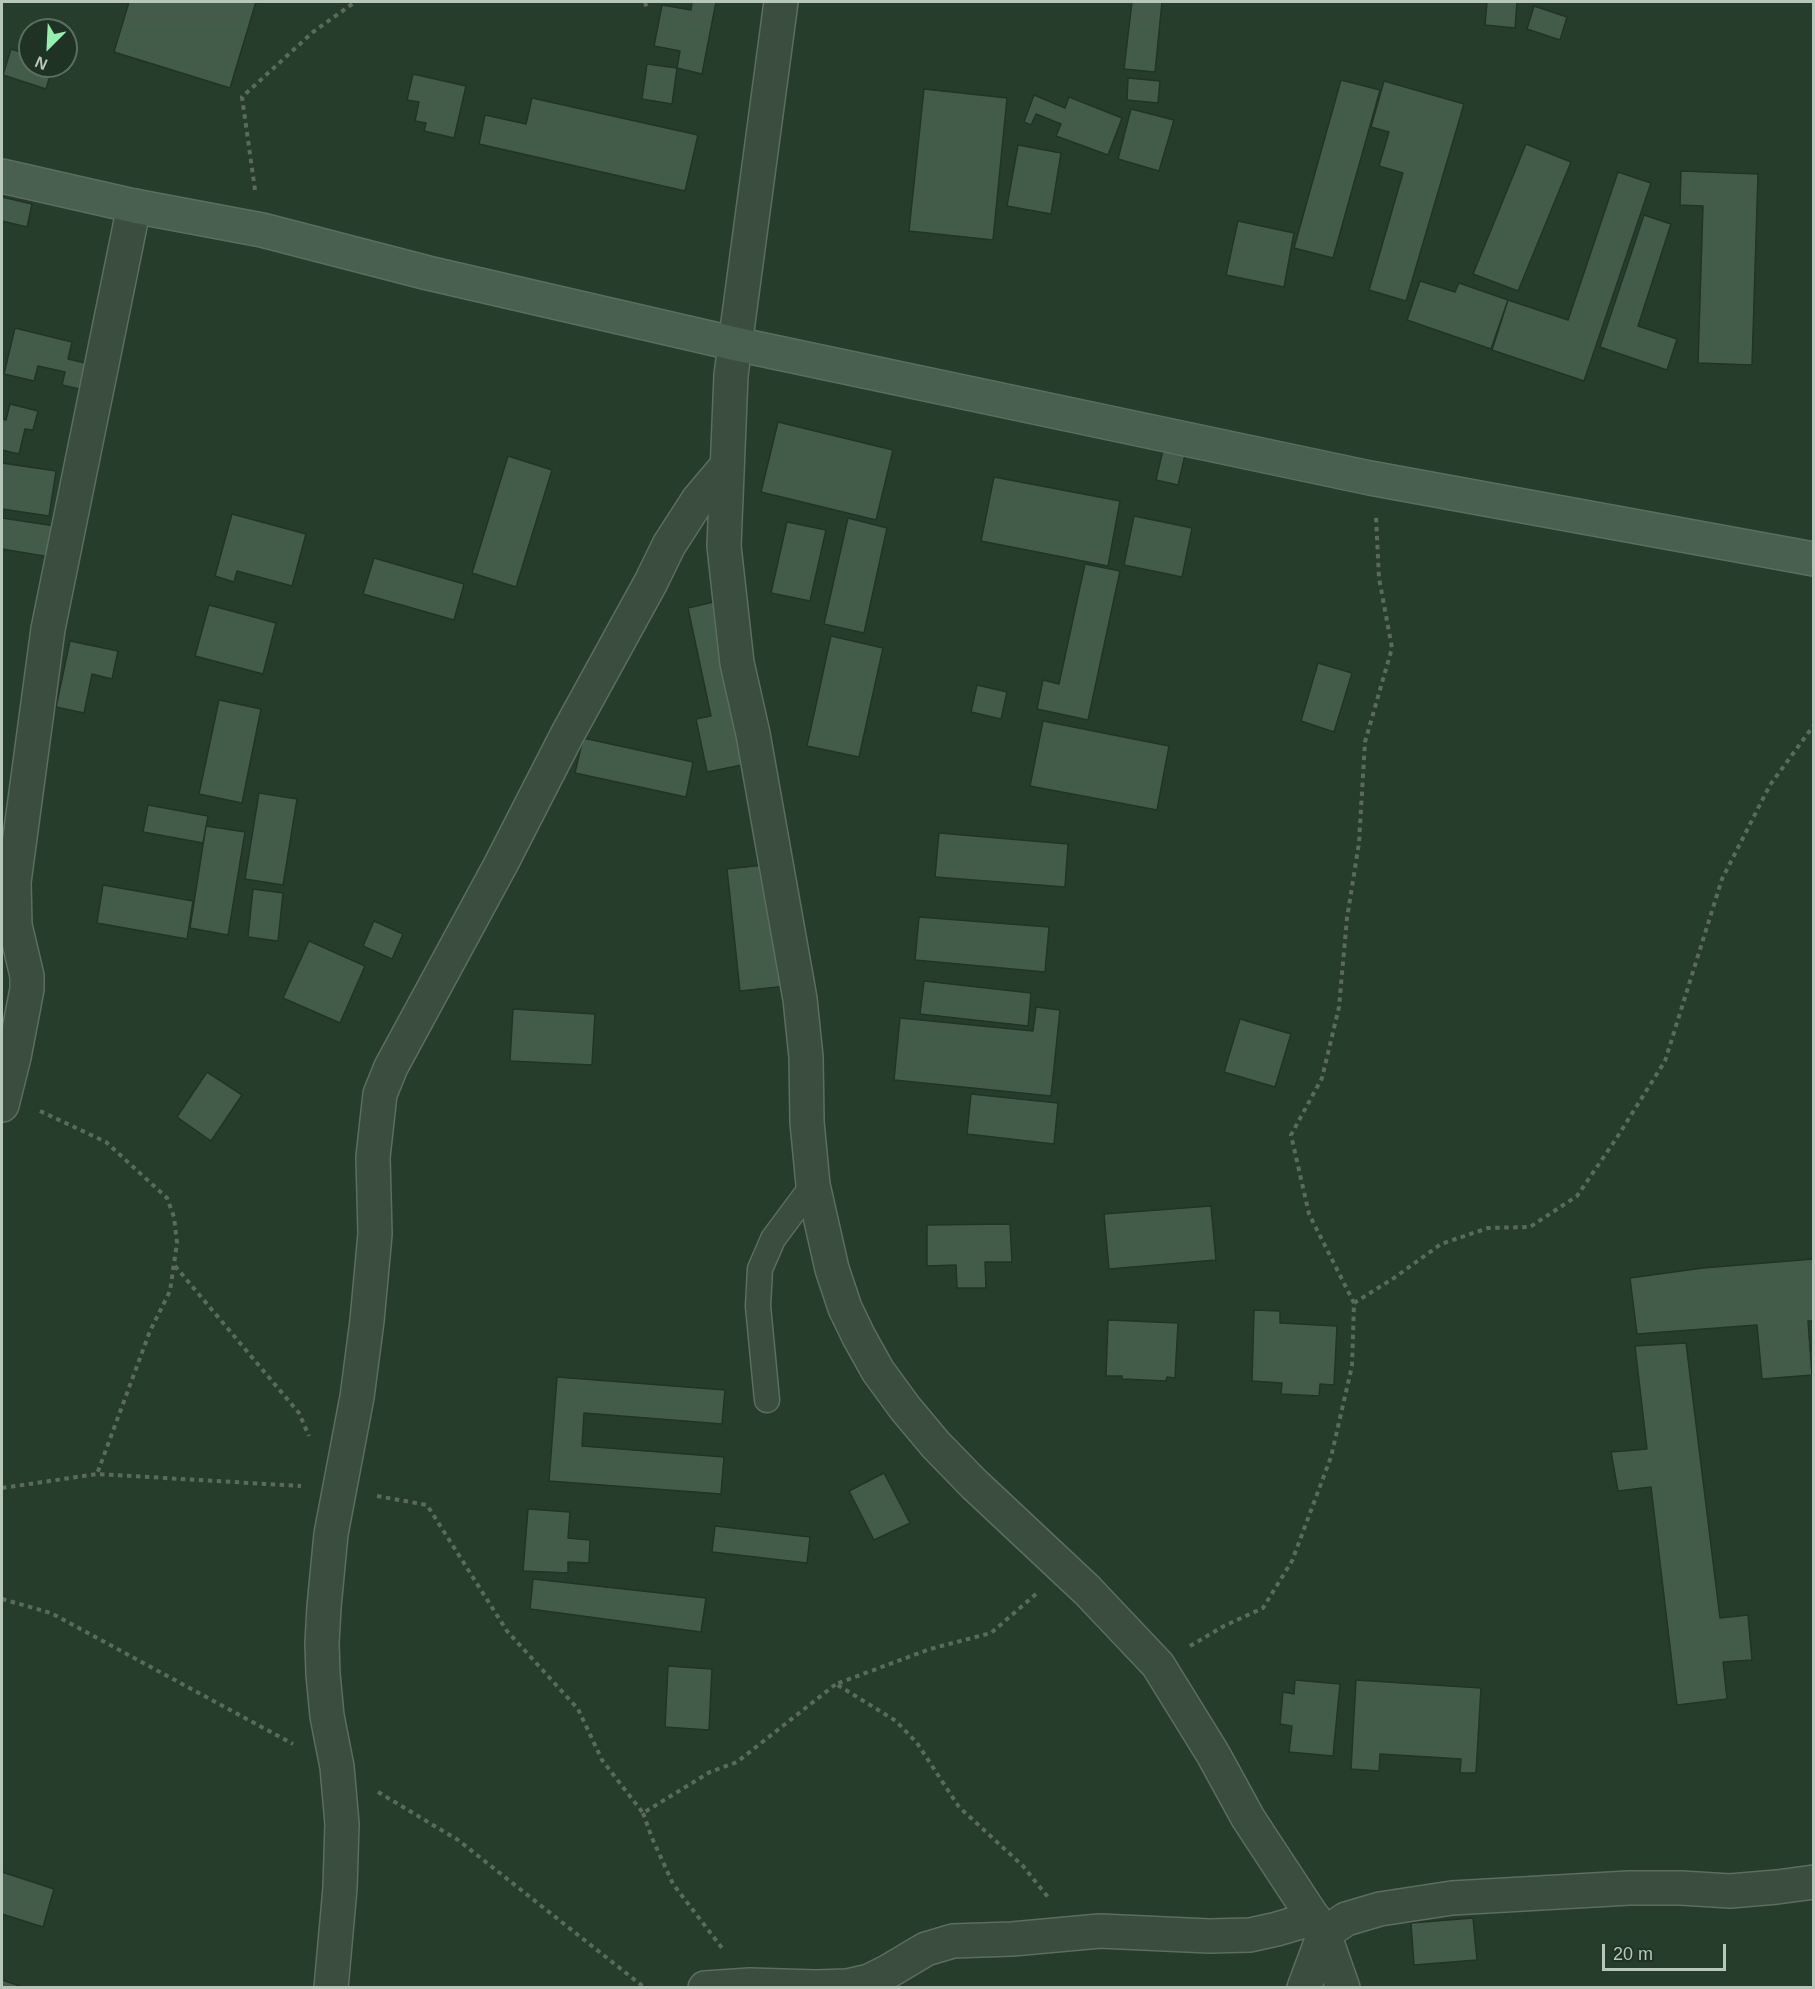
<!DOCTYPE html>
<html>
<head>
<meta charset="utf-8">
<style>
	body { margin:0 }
	#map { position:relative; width:1815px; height:1989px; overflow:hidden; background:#273d2c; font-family:Helvetica,sans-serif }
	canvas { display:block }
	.frame { position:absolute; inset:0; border:3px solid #b7c8bb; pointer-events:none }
	.north { position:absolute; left:18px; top:18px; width:60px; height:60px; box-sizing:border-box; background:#1f3224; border:2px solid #5c6e60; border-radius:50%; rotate:204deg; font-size:16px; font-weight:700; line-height:24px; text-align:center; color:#b7c8bb }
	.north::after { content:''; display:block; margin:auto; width:21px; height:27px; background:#95efad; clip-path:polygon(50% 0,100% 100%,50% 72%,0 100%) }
	.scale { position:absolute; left:1602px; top:1944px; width:124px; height:27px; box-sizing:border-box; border:3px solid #b7c8bb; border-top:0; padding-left:8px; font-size:18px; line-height:21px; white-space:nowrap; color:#b7c8bb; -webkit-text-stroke:4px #1f3224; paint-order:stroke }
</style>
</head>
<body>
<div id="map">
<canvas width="1815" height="1989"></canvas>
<div class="frame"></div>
<div class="north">N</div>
<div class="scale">20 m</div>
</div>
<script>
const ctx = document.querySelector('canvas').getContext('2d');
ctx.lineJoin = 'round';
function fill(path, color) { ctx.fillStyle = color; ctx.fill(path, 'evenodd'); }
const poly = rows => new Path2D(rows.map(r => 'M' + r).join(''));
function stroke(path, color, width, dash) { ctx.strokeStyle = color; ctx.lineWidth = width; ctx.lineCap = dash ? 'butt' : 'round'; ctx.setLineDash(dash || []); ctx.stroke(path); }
const building = poly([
	[129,2,256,2,230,88,114,52,129,2],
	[692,2,716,2,702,74,677,68,680,51,654,46,662,5,691,10,692,2],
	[1132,2,1162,2,1155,72,1124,69,1132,2],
	[1487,2,1517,2,1515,28,1485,25,1487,2],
	[1534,6,1567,17,1560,40,1527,29,1534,6],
	[11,49,30,55,30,66,53,66,46,89,3,75,11,49],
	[647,64,677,68,672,104,642,99,647,64],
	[413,74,466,86,454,138,424,131,426,123,415,121,419,102,407,100,413,74],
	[1128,78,1160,81,1158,103,1127,100,1128,78],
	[1341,80,1380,90,1333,258,1294,248,1341,80],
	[1384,81,1464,104,1406,301,1369,290,1403,173,1379,166,1389,132,1371,127,1384,81],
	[924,89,1007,98,993,240,909,231,924,89],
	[1034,95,1065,108,1069,97,1122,118,1108,155,1056,136,1061,124,1036,114,1031,125,1024,122,1034,95],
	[532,98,698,135,685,191,479,144,485,115,526,124,532,98],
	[1131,109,1174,120,1159,171,1118,159,1131,109],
	[1526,144,1571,162,1518,291,1473,274,1526,144],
	[1018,145,1061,153,1051,214,1007,206,1018,145],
	[1681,171,1758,174,1752,365,1698,363,1703,206,1680,205,1681,171],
	[1618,172,1651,183,1584,381,1492,350,1508,300,1568,320,1618,172],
	[2,197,32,204,27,227,2,221,2,197],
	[1644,215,1671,224,1638,326,1677,339,1667,370,1600,347,1644,215],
	[1238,221,1294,233,1284,287,1226,275,1238,221],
	[1420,281,1455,292,1459,283,1508,300,1491,349,1407,320,1420,281],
	[15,328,72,342,68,359,98,366,92,392,62,385,65,372,38,366,34,381,4,374,15,328],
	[10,404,38,411,33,430,25,429,19,454,2,450,2,419,6,420,10,404],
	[778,422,893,450,876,520,761,492,778,422],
	[1163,450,1185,455,1178,485,1156,480,1163,450],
	[508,456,552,470,516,587,472,573,508,456],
	[2,463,56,471,49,516,2,509,2,463],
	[994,477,1120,501,1108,566,981,541,994,477],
	[232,514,306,534,292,586,237,571,234,582,215,576,232,514],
	[1134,516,1192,528,1182,577,1124,565,1134,516],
	[2,518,55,526,50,557,2,549,2,555,2,518],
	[848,518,887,528,864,633,824,624,848,518],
	[787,522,826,530,810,601,771,593,787,522],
	[374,558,464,584,454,620,363,594,374,558],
	[1085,564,1120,571,1088,720,1037,709,1043,680,1059,684,1085,564],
	[718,601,752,763,707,772,696,719,711,716,688,608,718,601],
	[209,605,276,623,263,674,195,656,209,605],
	[831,636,883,648,859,757,807,746,831,636],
	[70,641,118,651,112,679,92,674,84,713,56,707,70,641],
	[1318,663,1352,673,1334,732,1301,721,1318,663],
	[977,685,1007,692,1001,719,971,712,977,685],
	[219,700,261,709,242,803,199,794,219,700],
	[1043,721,1169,746,1157,810,1030,786,1043,721],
	[583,738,693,762,686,797,575,773,583,738],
	[259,793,297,799,283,885,245,879,259,793],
	[148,805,208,816,203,843,143,832,148,805],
	[206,826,245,832,228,935,190,928,206,826],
	[939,833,1068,844,1065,887,935,877,939,833],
	[774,864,787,986,740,991,727,869,774,864],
	[103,885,193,901,187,939,97,923,103,885],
	[253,889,283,893,278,941,248,937,253,889],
	[919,917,1049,927,1045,972,915,960,919,917],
	[374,921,403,934,392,959,363,946,374,921],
	[309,941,365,966,340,1023,283,998,309,941],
	[924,981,1031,993,1028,1026,920,1014,924,981],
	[1036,1007,1060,1010,1051,1096,894,1080,900,1018,1033,1031,1036,1007],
	[513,1009,595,1014,592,1065,510,1061,513,1009],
	[1240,1019,1291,1034,1275,1087,1224,1072,1240,1019],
	[207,1072,242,1095,211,1141,177,1117,207,1072],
	[971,1094,1058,1103,1054,1144,967,1134,971,1094],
	[1211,1206,1216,1260,1109,1269,1104,1214,1211,1206],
	[1010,1224,1012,1262,985,1262,986,1288,957,1288,956,1265,927,1266,927,1225,1010,1224],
	[1814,1259,1814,1321,1808,1321,1812,1375,1762,1379,1757,1325,1637,1334,1630,1278,1703,1268,1814,1259],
	[1254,1310,1280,1311,1280,1323,1337,1326,1334,1385,1320,1384,1319,1396,1281,1394,1282,1383,1252,1381,1254,1310],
	[1108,1320,1178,1323,1175,1378,1167,1377,1166,1381,1122,1379,1122,1376,1106,1376,1108,1320],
	[1686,1343,1720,1618,1748,1615,1752,1660,1723,1662,1727,1699,1677,1705,1651,1487,1618,1491,1611,1452,1647,1449,1635,1346,1686,1343],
	[557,1377,725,1390,722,1424,584,1413,582,1446,724,1457,721,1494,549,1481,557,1377],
	[884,1473,910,1523,874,1540,849,1491,884,1473],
	[528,1509,570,1512,568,1538,590,1540,589,1563,568,1562,568,1573,523,1571,528,1509],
	[715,1526,810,1537,807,1563,712,1552,715,1526],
	[533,1579,706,1598,701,1632,530,1609,533,1579],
	[668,1666,712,1669,709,1730,665,1727,668,1666],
	[1295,1680,1340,1684,1333,1756,1289,1752,1292,1726,1280,1724,1283,1692,1294,1694,1295,1680],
	[1356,1680,1481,1688,1476,1773,1460,1773,1461,1759,1380,1754,1379,1771,1351,1769,1356,1680],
	[2,1872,54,1889,43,1927,2,1914,2,1872],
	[1473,1918,1477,1960,1414,1965,1411,1923,1473,1918],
	[2,1980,26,1988,2,1988,2,1980]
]);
const path = poly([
	[645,2,647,9],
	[255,190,242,97,313,32,355,2],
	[40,1111,106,1142,167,1198,174,1217,177,1243,170,1291,150,1331,97,1474],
	[175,1266,299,1413,309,1436],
	[1354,1303,1394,1278,1441,1244,1488,1228,1530,1227,1577,1196,1616,1139,1665,1061,1722,879,1770,785,1814,725],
	[2,1488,97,1474,301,1486],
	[377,1496,427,1505,507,1631,578,1709,602,1760,643,1813,710,1772,737,1762,836,1684],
	[1036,1594,991,1633,930,1649,836,1684,896,1721,917,1743,959,1807,1023,1866,1048,1897],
	[2,1599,51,1613,293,1744],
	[1190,1646,1224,1626,1263,1608,1292,1561,1331,1457,1352,1366,1354,1303,1309,1214,1291,1135,1322,1078,1339,1007,1347,918,1359,843,1365,742,1392,648,1379,578,1376,517],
	[378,1792,458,1840,645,1988],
	[643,1813,652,1838,673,1884,722,1948]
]);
const lane = poly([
	[767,1400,758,1306,760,1269,773,1239,813,1185]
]);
const street = poly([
	[781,2,731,375,724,546,737,663,753,734,800,999,806,1057,807,1122,813,1185,832,1269,845,1308,859,1337,878,1371,905,1408,936,1445,974,1484,1087,1590,1158,1665,1213,1754,1248,1818,1324,1934,1343,1988],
	[2,1105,14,1057,27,989,27,976,15,925,14,882,48,629,134,206],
	[331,1988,340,1888,342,1824,337,1767,327,1716,323,1674,322,1643,324,1607,331,1534,357,1397,367,1321,375,1234,373,1157,380,1094,391,1067,501,864,567,735,651,582,669,545,698,500,726,467],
	[705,1988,750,1985,816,1987,847,1986,869,1981,889,1971,926,1949,953,1941,1012,1939,1100,1931,1209,1936,1250,1935,1277,1929,1314,1918],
	[1304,1988,1324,1934,1346,1919,1380,1909,1452,1898,1629,1888,1681,1888,1730,1891,1777,1887,1814,1882]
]);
const secondary = poly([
	[2,176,134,206,262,230,428,273,736,344,1370,478,1814,559]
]);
fill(building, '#435c49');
stroke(building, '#223426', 1.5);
stroke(lane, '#5c6d60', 27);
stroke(street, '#5c6d60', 36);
stroke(secondary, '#5c6d60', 36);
stroke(path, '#5b6b58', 4, [4.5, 4.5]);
stroke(lane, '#3b4d3f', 24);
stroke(street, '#3b4d3f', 33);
stroke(secondary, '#495f4f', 33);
</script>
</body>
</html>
